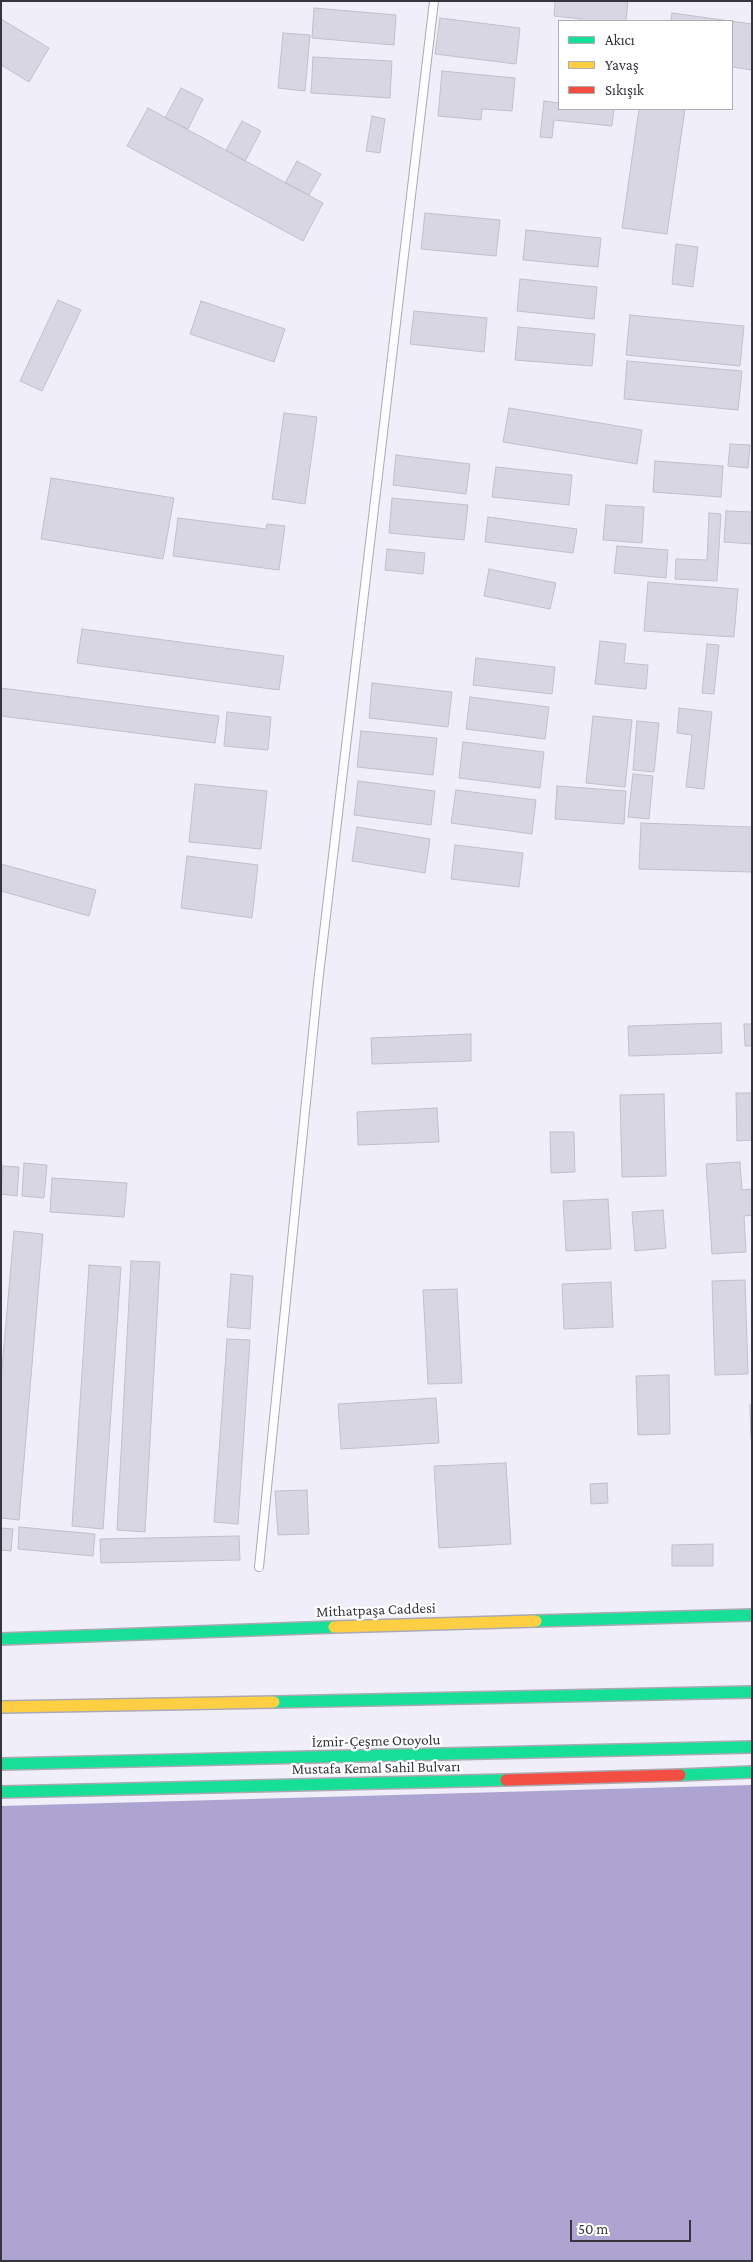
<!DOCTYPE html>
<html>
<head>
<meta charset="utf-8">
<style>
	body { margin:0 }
	#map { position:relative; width:753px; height:2262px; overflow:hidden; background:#f0eef9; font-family:"Crimson Pro",serif }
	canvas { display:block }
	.frame { position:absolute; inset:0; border:2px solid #36353e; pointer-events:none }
	.legend { position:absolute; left:558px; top:20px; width:175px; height:90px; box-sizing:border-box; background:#fff; border:1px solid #afaeb2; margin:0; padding:6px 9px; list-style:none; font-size:15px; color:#36353e }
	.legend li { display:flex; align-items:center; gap:10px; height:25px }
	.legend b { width:25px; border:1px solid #afaeb2 }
	.scale { position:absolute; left:570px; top:2220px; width:121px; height:22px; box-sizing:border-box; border:2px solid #36353e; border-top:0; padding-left:6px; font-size:15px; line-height:18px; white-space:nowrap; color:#36353e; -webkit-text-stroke:4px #fff; paint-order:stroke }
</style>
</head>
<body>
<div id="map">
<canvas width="753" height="2262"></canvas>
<div class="frame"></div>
<ul class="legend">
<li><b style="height:6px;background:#16e098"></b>Akıcı</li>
<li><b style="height:6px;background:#ffcf43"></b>Yavaş</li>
<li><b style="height:6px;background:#f24e42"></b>Sıkışık</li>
</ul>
<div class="scale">50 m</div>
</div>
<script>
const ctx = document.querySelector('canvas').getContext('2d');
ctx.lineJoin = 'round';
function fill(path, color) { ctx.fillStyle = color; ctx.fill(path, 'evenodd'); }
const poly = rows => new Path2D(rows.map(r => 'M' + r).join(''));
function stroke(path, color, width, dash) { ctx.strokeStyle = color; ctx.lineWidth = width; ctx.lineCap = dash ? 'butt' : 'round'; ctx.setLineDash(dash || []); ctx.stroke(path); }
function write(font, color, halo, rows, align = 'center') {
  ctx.font = font + ' "Crimson Pro",serif'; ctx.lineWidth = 4.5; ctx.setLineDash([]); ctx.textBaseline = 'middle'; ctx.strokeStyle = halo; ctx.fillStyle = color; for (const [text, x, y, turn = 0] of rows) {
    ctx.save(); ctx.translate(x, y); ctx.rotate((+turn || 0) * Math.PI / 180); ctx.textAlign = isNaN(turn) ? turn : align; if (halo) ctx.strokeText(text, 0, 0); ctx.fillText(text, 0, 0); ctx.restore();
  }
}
const water = poly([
	[752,1785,752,2261,1,2261,1,1806]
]);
const building = poly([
	[555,1,628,1,626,21,581,21,581,19,554,16,555,1],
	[314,8,396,15,394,45,312,38,314,8],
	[672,13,752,24,752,70,732,67,732,21,671,21,672,13],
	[440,18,520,28,516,64,435,54,440,18],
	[1,19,49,48,29,82,1,65,1,19],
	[283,33,310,35,305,91,278,88,283,33],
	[313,57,392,61,390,98,311,93,313,57],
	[442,71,515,78,512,111,482,109,481,120,438,116,442,71],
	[181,88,203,99,188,129,165,118,181,88],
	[544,101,559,103,559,109,614,109,612,126,554,120,552,138,540,137,544,101],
	[148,108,323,203,303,241,127,146,148,108],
	[639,109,685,109,667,234,622,228,639,109],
	[372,116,385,119,380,153,366,151,372,116],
	[242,121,261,131,245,161,226,150,242,121],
	[297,161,321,174,309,195,285,183,297,161],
	[425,213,500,220,496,256,421,249,425,213],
	[526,230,601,238,598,267,523,260,526,230],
	[676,244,698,247,693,287,672,284,676,244],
	[520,279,597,287,594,319,517,311,520,279],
	[58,300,81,310,42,391,20,381,58,300],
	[201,301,285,329,274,362,190,334,201,301],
	[414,311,487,318,484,352,410,344,414,311],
	[630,315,744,326,740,366,626,355,630,315],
	[518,327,595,334,592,366,515,360,518,327],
	[627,361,742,371,738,410,624,399,627,361],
	[509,408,642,430,637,464,503,442,509,408],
	[284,413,317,417,305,504,272,499,284,413],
	[730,444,750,445,748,468,728,466,730,444],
	[396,455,470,464,466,494,393,485,396,455],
	[655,461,723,466,721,497,653,492,655,461],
	[496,467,572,475,569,505,492,497,496,467],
	[51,478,174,498,163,559,41,539,51,478],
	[392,498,468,505,464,540,389,533,392,498],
	[606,505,644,507,642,543,603,540,606,505],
	[726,511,752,512,752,544,724,542,726,511],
	[709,513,721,514,717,581,675,579,676,559,707,560,709,513],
	[488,517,577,529,573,553,485,542,488,517],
	[178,518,266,529,267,524,285,526,279,570,173,556,178,518],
	[617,546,668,550,666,578,614,573,617,546],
	[387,549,425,553,423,574,385,570,387,549],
	[489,569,556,583,550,609,484,596,489,569],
	[648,582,738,589,734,637,644,631,648,582],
	[82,629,284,656,279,690,77,663,82,629],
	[600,641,626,644,624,663,648,665,646,689,595,684,600,641],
	[707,644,719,645,714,694,702,693,707,644],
	[476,658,555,667,552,694,473,685,476,658],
	[372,683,452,692,448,727,369,718,372,683],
	[1,688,219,716,215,743,1,716,1,688],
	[470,697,549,707,545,739,466,729,470,697],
	[679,708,712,712,704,789,686,787,692,735,677,733,679,708],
	[227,712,271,717,268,750,224,746,227,712],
	[593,716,632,720,625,787,586,783,593,716],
	[637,721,659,723,654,772,633,770,637,721],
	[361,731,437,738,433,775,357,767,361,731],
	[463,742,544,752,540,788,459,778,463,742],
	[633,774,653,776,649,819,628,817,633,774],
	[358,781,435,791,431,825,354,815,358,781],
	[195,784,267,791,261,849,189,842,195,784],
	[557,786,626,791,624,824,555,819,557,786],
	[456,790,536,800,532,834,451,823,456,790],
	[641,823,752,827,752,872,639,869,641,823],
	[357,827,430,839,425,873,352,861,357,827],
	[455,845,523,853,519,887,451,879,455,845],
	[187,856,258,865,252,918,181,908,187,856],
	[1,864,96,890,89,916,1,891,1,864],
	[721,1023,722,1053,629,1056,628,1026,721,1023],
	[744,1024,752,1024,752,1046,745,1046,744,1024],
	[471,1034,471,1061,372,1064,371,1038,471,1034],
	[736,1093,752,1093,752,1140,737,1141,736,1093],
	[664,1094,666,1176,622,1177,620,1095,664,1094],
	[437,1108,439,1142,358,1145,357,1112,437,1108],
	[550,1132,574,1132,575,1172,551,1173,550,1132],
	[740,1162,742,1190,752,1189,752,1215,744,1216,746,1252,712,1254,706,1164,740,1162],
	[24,1163,47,1165,44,1198,22,1196,24,1163],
	[3,1166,19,1167,17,1196,1,1194,3,1166],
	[52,1178,127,1183,124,1217,50,1212,52,1178],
	[608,1199,611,1249,566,1251,563,1201,608,1199],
	[663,1210,666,1248,635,1251,632,1212,663,1210],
	[14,1231,43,1234,19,1520,1,1518,1,1379,14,1231],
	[131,1261,160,1262,145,1532,117,1530,131,1261],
	[89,1265,121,1267,103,1529,72,1526,89,1265],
	[231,1274,253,1276,250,1329,227,1327,231,1274],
	[745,1280,748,1374,715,1375,712,1281,745,1280],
	[611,1282,613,1327,564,1329,562,1284,611,1282],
	[457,1289,462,1383,428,1384,423,1290,457,1289],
	[227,1339,250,1340,238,1524,214,1522,227,1339],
	[669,1375,670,1434,638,1435,636,1376,669,1375],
	[436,1398,439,1443,341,1449,338,1404,436,1398],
	[750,1405,752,1405,752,1439,751,1439,750,1405],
	[506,1463,511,1544,439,1548,434,1466,506,1463],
	[607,1483,608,1503,591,1504,590,1484,607,1483],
	[307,1490,309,1534,278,1535,275,1491,307,1490],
	[19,1527,95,1534,93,1556,18,1549,19,1527],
	[1,1528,13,1529,11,1551,1,1550,1,1528],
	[239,1536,240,1560,101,1563,100,1539,239,1536],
	[713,1544,713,1566,672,1566,672,1545,713,1544]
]);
const lane = poly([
	[259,1567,318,983,434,1]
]);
const fast = poly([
	[536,1621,752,1615],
	[1,1639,334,1627],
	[274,1702,752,1692],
	[1,1764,752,1747],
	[680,1775,752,1772],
	[1,1792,506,1780]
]);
const slow = poly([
	[334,1627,536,1621],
	[1,1707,274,1702]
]);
const jam = poly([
	[506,1780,680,1775]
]);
const streetNames = [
	["Mithatpaşa Caddesi",376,1610,-2],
	["İzmir-Çeşme Otoyolu",376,1741,-1],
	["Mustafa Kemal Sahil Bulvarı",376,1768,-1]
];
fill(water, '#ada4d2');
fill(building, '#d8d6e2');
stroke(building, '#c1c0c9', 1);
stroke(lane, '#aba9b2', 10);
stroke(fast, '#aba9b2', 14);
stroke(slow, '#aba9b2', 14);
stroke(jam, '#aba9b2', 14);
stroke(lane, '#fdfcfe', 8);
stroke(fast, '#16e098', 11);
stroke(slow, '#ffcf43', 11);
stroke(jam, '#f24e42', 11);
write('15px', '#36353e', '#fff', streetNames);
</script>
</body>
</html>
